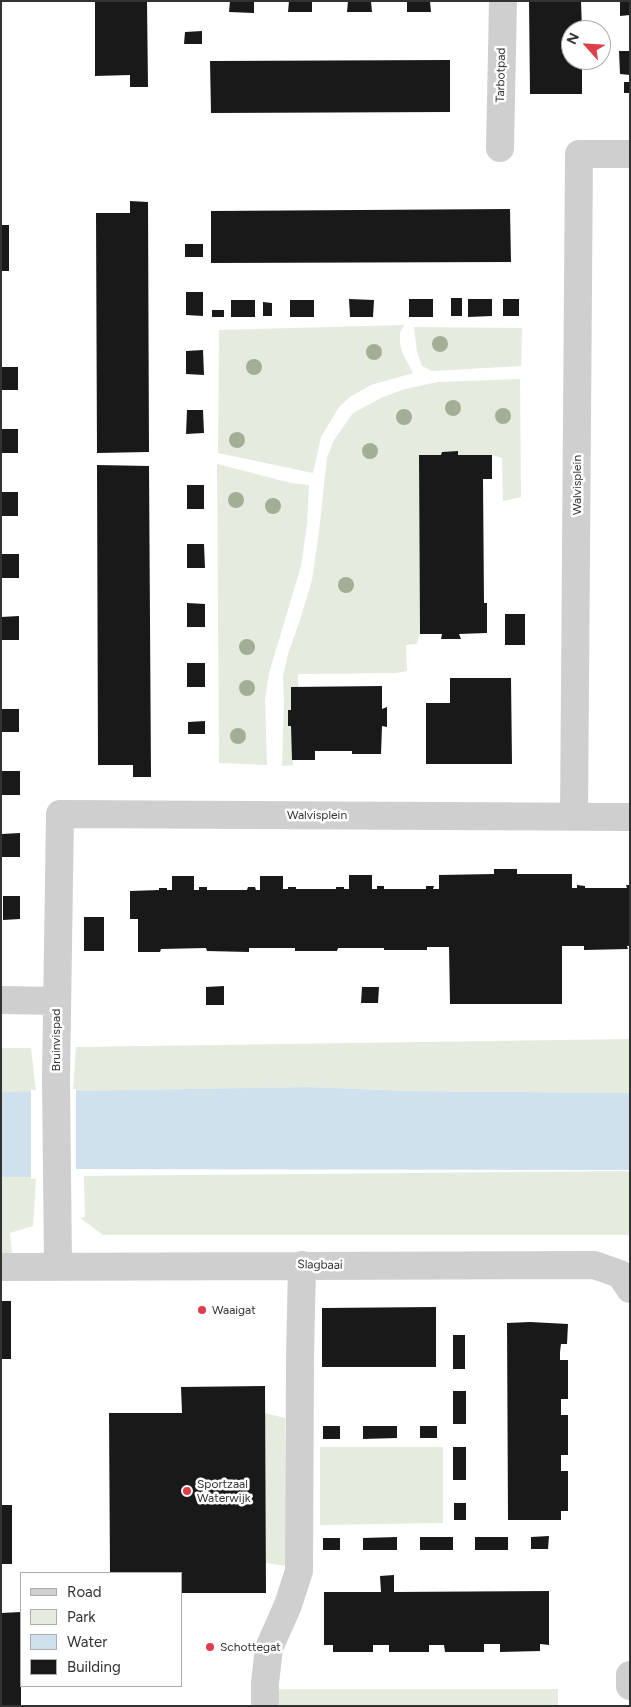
<!DOCTYPE html>
<html>
<head>
<meta charset="utf-8">
<style>
	body { margin:0 }
	#map { position:relative; width:631px; height:1707px; overflow:hidden; background:#fff; font-family:Figtree,sans-serif }
	canvas { display:block }
	.frame { position:absolute; inset:0; border:2px solid #323232; pointer-events:none }
	.legend { position:absolute; left:20px; top:1572px; width:162px; height:115px; box-sizing:border-box; background:#fff; border:1px solid #adadad; margin:0; padding:6px 9px; list-style:none; font-size:15px; color:#323232 }
	.legend li { display:flex; align-items:center; gap:10px; height:25px }
	.legend b { width:25px; border:1px solid #adadad }
	.north { position:absolute; left:561px; top:20px; width:50px; height:50px; box-sizing:border-box; background:#fff; border:1px solid #adadad; border-radius:50%; rotate:296deg; font-size:14px; font-weight:700; line-height:20px; text-align:center; color:#323232 }
	.north::after { content:''; display:block; margin:auto; width:18px; height:22px; background:#df3e49; clip-path:polygon(50% 0,100% 100%,50% 72%,0 100%) }
</style>
</head>
<body>
<div id="map">
<canvas width="631" height="1707"></canvas>
<div class="frame"></div>
<ul class="legend">
<li><b style="height:6px;background:#cfcfcf"></b>Road</li>
<li><b style="height:14px;background:#e5ebde"></b>Park</li>
<li><b style="height:14px;background:#cfe1ec"></b>Water</li>
<li><b style="height:14px;background:#191919"></b>Building</li>
</ul>
<div class="north">N</div>
</div>
<script>
const ctx = document.querySelector('canvas').getContext('2d');
ctx.lineJoin = 'round';
function fill(path, color) { ctx.fillStyle = color; ctx.fill(path, 'evenodd'); }
const poly = rows => new Path2D(rows.map(r => 'M' + r).join(''));
function stroke(path, color, width, dash) { ctx.strokeStyle = color; ctx.lineWidth = width; ctx.lineCap = dash ? 'butt' : 'round'; ctx.setLineDash(dash || []); ctx.stroke(path); }
function write(font, color, halo, rows, align = 'center') {
  ctx.font = font + ' Figtree,sans-serif'; ctx.lineWidth = 5; ctx.setLineDash([]); ctx.textBaseline = 'middle'; ctx.strokeStyle = halo; ctx.fillStyle = color; for (const [text, x, y, turn = 0] of rows) {
    ctx.save(); ctx.translate(x, y); ctx.rotate((+turn || 0) * Math.PI / 180); ctx.textAlign = isNaN(turn) ? turn : align; if (halo) ctx.strokeText(text, 0, 0); ctx.fillText(text, 0, 0); ctx.restore();
  }
}
const green = poly([
	[404,325,400,333,400,344,403,354,413,373,371,385,350,397,339,407,321,437,313,473,218,453,219,330],
	[414,327,522,328,521,366,432,371,422,366,417,352],
	[520,379,521,497,503,501,502,458,492,455,458,455,458,451,442,452,441,455,419,455,420,634,417,644,406,645,407,671,396,673,298,674,298,687,291,687,291,710,288,710,288,726,291,726,293,765,282,766,284,701,283,676,288,654,300,620,312,580,319,531,327,458,334,440,353,413,383,397,405,389,438,382],
	[217,464,291,483,309,485,307,524,301,566,269,673,265,700,267,765,219,763],
	[630,1039,630,1093,411,1091,308,1087,73,1091,76,1047],
	[1,1048,31,1048,36,1092,1,1092],
	[630,1171,630,1235,103,1235,80,1218,85,1217,84,1176],
	[1,1177,36,1177,33,1226,10,1233,12,1255,1,1255],
	[265,1413,285,1418,286,1566,266,1563],
	[320,1447,443,1447,443,1523,320,1525],
	[274,1689,558,1689,558,1706,272,1706]
]);
const water = poly([
	[308,1087,411,1091,630,1093,630,1170,37,1169,36,1177,1,1177,1,1092]
]);
const pier = poly([
	[76,1089,76,1171,39,1171,38,1178,31,1179,31,1090]
]);
const building = poly([
	[95,1,147,1,148,87,130,87,130,75,95,76],
	[230,1,254,1,254,13,229,12],
	[289,1,312,1,312,12,288,12],
	[348,1,371,1,372,12,347,12],
	[407,1,430,1,431,12,407,12],
	[529,1,581,1,582,30,571,30,571,60,582,60,582,94,530,94],
	[620,1,630,1,630,15,620,16],
	[202,31,202,44,184,44,185,32],
	[619,51,630,51,630,75,620,74],
	[450,60,450,112,211,113,210,61],
	[624,82,630,82,630,93,624,93],
	[130,201,148,202,149,452,97,453,96,213,130,213],
	[510,209,511,262,211,263,211,211],
	[1,225,9,225,9,271,1,271],
	[185,244,203,244,203,257,185,257],
	[186,292,203,292,203,316,186,315],
	[451,298,462,298,462,316,451,316],
	[349,299,374,300,373,317,350,317],
	[409,299,433,299,433,317,409,317],
	[468,299,492,299,492,316,468,317],
	[503,299,519,299,519,316,503,316],
	[231,300,255,300,255,317,231,317],
	[290,300,314,300,314,317,290,317],
	[263,302,272,303,272,316,263,316],
	[212,310,224,310,224,317,212,317],
	[203,350,204,375,186,374,186,351],
	[1,367,18,367,18,390,1,390],
	[187,410,203,410,204,433,186,434],
	[1,429,18,429,18,453,1,453],
	[458,451,458,455,492,455,492,479,483,479,484,603,487,603,487,633,459,634,461,639,441,639,442,634,420,634,419,455,441,455,442,452],
	[97,465,149,466,151,777,133,777,133,765,98,765],
	[187,485,204,485,204,509,187,509],
	[1,492,18,492,18,516,1,516],
	[187,544,204,544,205,568,187,568],
	[1,554,19,554,19,578,1,578],
	[187,603,205,604,205,627,187,627],
	[505,614,525,614,525,645,505,645],
	[19,616,19,640,2,640,1,617],
	[187,663,205,663,205,687,187,687],
	[450,678,511,678,512,764,426,764,426,703,450,703],
	[382,686,382,709,387,707,387,727,382,726,381,754,352,754,352,751,315,751,315,760,292,760,291,726,288,726,288,710,291,710,291,687],
	[2,709,19,709,19,732,2,732],
	[205,721,205,734,188,734,188,722],
	[2,771,20,771,20,795,2,795],
	[20,833,20,857,2,857,2,834],
	[494,869,517,869,517,874,572,874,572,888,577,888,577,885,585,886,585,888,627,888,626,885,630,885,630,946,627,946,628,949,584,950,584,946,562,946,562,1004,450,1004,449,947,427,947,427,950,384,950,384,948,338,948,337,951,295,951,295,948,249,948,249,952,207,951,206,948,161,949,160,952,138,952,138,919,130,919,130,891,159,890,159,888,167,888,167,890,172,890,172,876,194,876,194,890,199,890,199,887,207,887,207,890,247,890,248,887,255,887,256,890,260,890,260,876,283,876,283,889,288,889,288,887,296,887,296,889,336,889,336,887,344,887,344,889,349,889,349,875,372,875,372,889,377,889,377,886,384,886,384,889,426,889,426,886,434,886,433,889,439,889,439,875,494,874],
	[3,896,20,896,20,919,3,920],
	[84,917,104,917,104,951,84,951],
	[224,986,224,1005,206,1005,206,987],
	[362,987,379,987,378,1003,361,1003],
	[1,1301,11,1301,11,1359,1,1359],
	[436,1307,436,1367,322,1367,322,1308],
	[530,1322,568,1324,567,1344,561,1344,560,1352,560,1360,568,1360,568,1399,561,1399,561,1415,568,1415,568,1455,561,1455,561,1471,568,1471,568,1511,561,1511,561,1520,508,1520,507,1323],
	[453,1335,465,1335,465,1369,453,1369],
	[265,1386,266,1593,181,1593,181,1573,110,1573,109,1413,182,1413,181,1387],
	[453,1391,466,1391,466,1424,453,1424],
	[323,1426,340,1426,340,1439,323,1439],
	[363,1426,397,1426,397,1438,363,1439],
	[420,1426,437,1426,437,1438,420,1438],
	[453,1447,466,1447,466,1480,453,1480],
	[454,1503,466,1503,466,1520,454,1520],
	[1,1505,12,1505,12,1564,1,1564],
	[549,1536,548,1549,531,1549,531,1537],
	[397,1537,397,1550,363,1550,363,1538],
	[420,1537,453,1537,453,1550,420,1550],
	[475,1537,508,1537,508,1550,475,1550],
	[323,1538,340,1538,340,1550,323,1550],
	[394,1575,394,1592,549,1591,549,1645,540,1644,540,1651,500,1652,500,1644,484,1644,484,1652,445,1652,444,1645,429,1645,429,1652,389,1652,389,1645,373,1645,373,1652,333,1652,333,1645,324,1645,324,1592,381,1592,380,1576],
	[21,1612,21,1706,1,1706,1,1613]
]);
const minor = poly([
	[500,148,503,1],
	[574,816,579,154,630,154],
	[1,1000,56,1001],
	[58,1266,56,1078,60,814,630,817],
	[1,1267,594,1265,620,1274,630,1289],
	[630,1675,630,1686],
	[265,1706,265,1683,269,1648,288,1605,299,1571,300,1356,302,1265]
]);
const trees = [
	[440,344],
	[374,352],
	[254,367],
	[453,408],
	[503,416],
	[404,417],
	[237,440],
	[370,451],
	[236,500],
	[273,506],
	[346,585],
	[247,647],
	[247,688],
	[238,736]
];
const markers = [
	[202,1310,5,"#df3e49"],
	[187,1491,5,"#df3e49"],
	[210,1647,5,"#df3e49"]
];
const streetNames = [
	["Tarbotpad",501,75,-89],
	["Walvisplein",577,485,-90],
	["Walvisplein",317,815],
	["Bruinvispad",56,1040,-90],
	["Slagbaai",320,1265,1]
];
const poiNames = [
	["Waaigat",212,1310],
	["Sportzaal",197,1484],
	["Waterwijk",197,1498],
	["Schottegat",220,1647]
];
fill(green, '#e5ebde');
fill(water, '#cfe1ec');
fill(pier, '#fff');
fill(building, '#191919');
stroke(minor, '#cfcfcf', 28);
ctx.fillStyle = '#a2af96';
for (const [x, y] of trees) { ctx.beginPath(); ctx.arc(x, y, 8, 0, 2 * Math.PI); ctx.fill(); }
for (const [x, y, r, color] of markers) { const dot = new Path2D(); dot.arc(x, y, r, 0, 2 * Math.PI); ctx.fillStyle = color; ctx.fill(dot); stroke(dot, '#fff', 2); }
write('12px', '#323232', '#fff', streetNames);
write('12px', '#323232', '#fff', poiNames, 'left');
</script>
</body>
</html>
